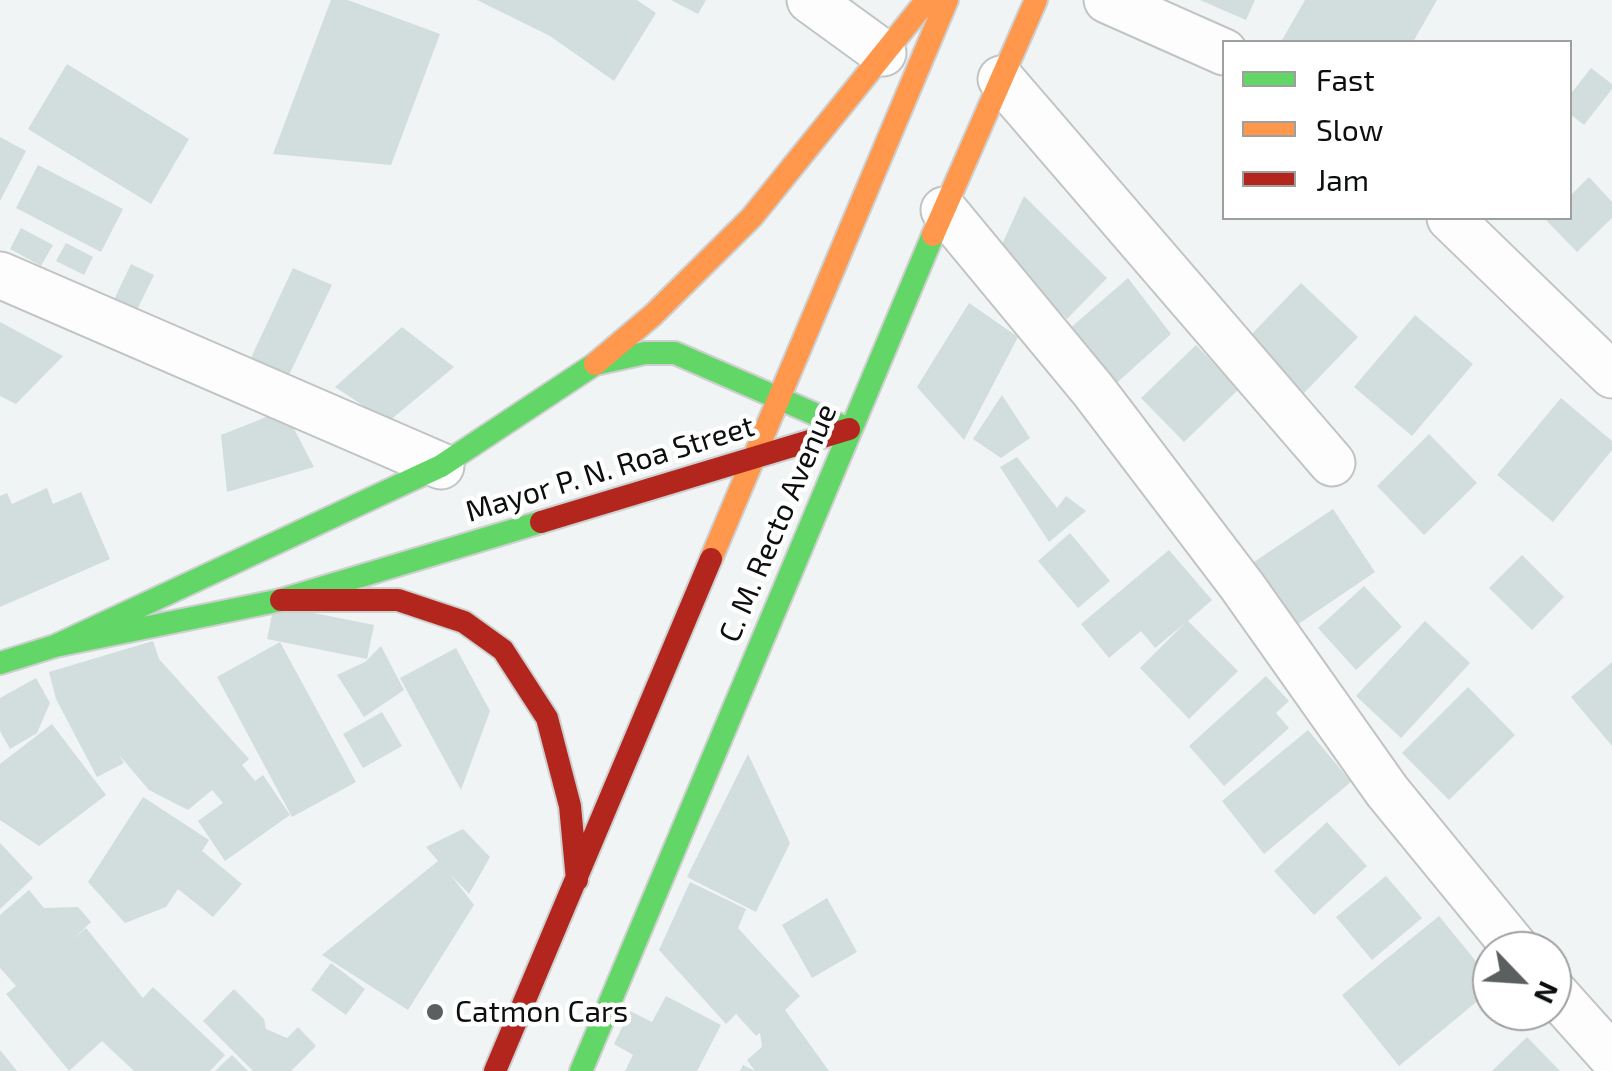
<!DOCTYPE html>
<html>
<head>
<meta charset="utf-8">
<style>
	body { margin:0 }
	#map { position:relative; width:1612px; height:1071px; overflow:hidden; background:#f0f4f4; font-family:"Exo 2",sans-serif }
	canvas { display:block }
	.legend { position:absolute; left:1222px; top:40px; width:350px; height:180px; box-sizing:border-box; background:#fff; border:2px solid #9e9f9f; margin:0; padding:12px 18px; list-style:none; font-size:30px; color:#0d0f0f }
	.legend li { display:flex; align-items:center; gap:20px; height:50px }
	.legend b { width:50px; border:2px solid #9e9f9f }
	.north { position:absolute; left:1472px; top:931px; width:100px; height:100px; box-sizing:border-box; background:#fff; border:2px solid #9e9f9f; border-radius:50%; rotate:115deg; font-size:28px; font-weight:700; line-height:40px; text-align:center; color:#0d0f0f }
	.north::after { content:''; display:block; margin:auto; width:35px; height:45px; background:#5c5f5f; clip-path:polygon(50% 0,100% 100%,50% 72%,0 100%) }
</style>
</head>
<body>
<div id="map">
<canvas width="1612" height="1071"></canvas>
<ul class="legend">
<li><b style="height:12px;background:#63d668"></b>Fast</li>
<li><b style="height:12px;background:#ff974d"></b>Slow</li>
<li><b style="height:12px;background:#b3261e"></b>Jam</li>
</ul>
<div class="north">N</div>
</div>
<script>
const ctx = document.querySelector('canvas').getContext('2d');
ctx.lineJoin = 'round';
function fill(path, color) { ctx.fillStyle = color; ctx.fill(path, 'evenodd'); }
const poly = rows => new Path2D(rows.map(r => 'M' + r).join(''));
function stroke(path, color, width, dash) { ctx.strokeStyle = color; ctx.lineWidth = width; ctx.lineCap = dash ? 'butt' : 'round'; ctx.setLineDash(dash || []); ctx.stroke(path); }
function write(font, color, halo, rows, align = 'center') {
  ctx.font = font + ' "Exo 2",sans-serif'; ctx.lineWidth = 9; ctx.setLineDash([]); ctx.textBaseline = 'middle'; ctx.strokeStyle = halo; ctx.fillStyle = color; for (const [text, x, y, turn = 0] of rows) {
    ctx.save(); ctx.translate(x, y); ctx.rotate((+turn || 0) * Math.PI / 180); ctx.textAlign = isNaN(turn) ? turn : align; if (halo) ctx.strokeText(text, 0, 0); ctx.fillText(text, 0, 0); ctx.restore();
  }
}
const building = poly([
	[331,0,348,0,440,34,391,165,273,154],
	[477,0,637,0,656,13,614,81,550,36],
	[671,0,706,0,698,14],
	[1200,0,1255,0,1246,20],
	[1305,0,1437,0,1413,42,1281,42],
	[67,64,189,139,151,204,28,129],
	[1591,68,1612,84,1612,89,1584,125,1570,114,1570,95],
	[0,137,26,151,0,201],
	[38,165,123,209,101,252,16,208],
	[1589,177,1612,202,1612,218,1577,252,1544,218,1570,218,1570,196],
	[1024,196,1107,278,1067,319,999,251],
	[21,228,53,245,41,266,10,249],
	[66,243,93,257,84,275,56,261],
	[131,264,154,275,135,314,112,304],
	[293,268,332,285,288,377,250,360],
	[1128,278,1171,334,1110,389,1068,330],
	[1301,283,1358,337,1304,393,1247,339],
	[969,303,1018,337,964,440,917,387],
	[1415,315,1473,364,1412,436,1354,387],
	[0,322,63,356,16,404,0,396],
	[402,327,454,367,388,422,335,387],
	[1196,345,1239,389,1184,442,1141,398],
	[1002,395,1030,438,1001,458,973,439],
	[1561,398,1612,441,1612,450,1553,522,1497,475],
	[284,410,314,467,227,492,221,435],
	[1429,434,1477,483,1424,535,1377,486],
	[1017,457,1057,508,1066,496,1086,511,1049,542,1000,467],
	[47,488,53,504,81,492,110,559,0,607,0,496,7,493,12,504],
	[1333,509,1375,572,1294,627,1251,564],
	[1070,533,1110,581,1078,608,1038,561],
	[1169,550,1212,600,1188,621,1238,671,1189,719,1140,668,1185,623,1155,648,1141,631,1109,658,1081,624],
	[1522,555,1564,597,1532,630,1489,588],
	[1364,586,1402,627,1356,670,1318,628],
	[274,605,374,625,367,659,267,639],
	[1425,621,1470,663,1401,738,1356,696],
	[153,641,159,659,249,759,242,765,255,781,263,775,290,815,225,861,198,821,223,803,212,790,188,810,149,790,119,755,124,763,97,777,56,699,49,672],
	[280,642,356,782,292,817,217,677],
	[381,646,404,690,364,717,337,675,365,662],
	[456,648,490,711,461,790,400,678],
	[1612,662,1612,746,1571,697],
	[1266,676,1289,701,1276,713,1289,728,1224,786,1189,746],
	[36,678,50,703,37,733,10,749,0,731,0,698],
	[1468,687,1515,735,1449,800,1402,753],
	[382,712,402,746,363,768,343,734],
	[52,724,106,795,39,846,0,820,0,764],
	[1308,730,1351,782,1264,854,1222,801],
	[748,754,790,843,756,912,687,877],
	[143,797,209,840,202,851,242,884,213,917,178,889,166,907,125,923,88,882],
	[1327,822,1367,866,1314,915,1274,871],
	[463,829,490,857,469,894,450,874,474,905,408,1010,322,955,438,861,426,847],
	[0,843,33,878,0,909],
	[1386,876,1422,918,1372,960,1336,917],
	[690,882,746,909,738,928,800,996,785,1010,829,1071,740,1071,743,1065,755,1071,747,1060,762,1047,760,1033,756,1036,736,1014,726,1024,659,950],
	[29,890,44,908,78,907,91,922,72,940,86,928,143,998,153,987,225,1055,210,1071,134,1071,102,1041,69,1071,6,994,16,986,0,968,0,915],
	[827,898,857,952,812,978,782,925],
	[1439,916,1492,981,1492,989,1399,1066,1342,995],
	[331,963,365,989,346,1015,311,990],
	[234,989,264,1019,266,1029,287,1038,298,1027,316,1046,291,1071,253,1071,203,1021],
	[666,996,721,1025,697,1071,625,1071,633,1055,614,1044,630,1011,652,1022],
	[1527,1037,1560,1071,1492,1071],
	[0,1050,17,1071,0,1071],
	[232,1055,248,1071,215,1071]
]);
const street = poly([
	[810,0,883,53],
	[1107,0,1224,52],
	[1001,79,1332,463],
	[944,210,1093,390,1242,586,1387,791,1518,951],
	[1450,218,1612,375],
	[0,275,441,466],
	[1552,990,1612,1057]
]);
const fast = poly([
	[55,646,441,466,595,364,645,353,675,353,849,429],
	[0,663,55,646,281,600,541,522],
	[581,1071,933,235]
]);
const slow = poly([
	[933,235,1036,0],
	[595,364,653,315,752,217,927,0],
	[711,559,947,0]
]);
const jam = poly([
	[541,522,849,429],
	[281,600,398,600,464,622,503,650,547,718,570,806,577,880],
	[495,1071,711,559]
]);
const markers = [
	[435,1012,10,"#5c5f5f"]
];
const streetNames = [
	["Mayor P. N. Roa Street",610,469,-17],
	["C. M. Recto Avenue",778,523,-67]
];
const poiNames = [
	["Catmon Cars",455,1012]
];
fill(building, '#d2dddd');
stroke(street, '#c2c4c4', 49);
stroke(fast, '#ced0d0', 26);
stroke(slow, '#ced0d0', 26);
stroke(jam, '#ced0d0', 26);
stroke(street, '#fdfdfd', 45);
stroke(fast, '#63d668', 22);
stroke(slow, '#ff974d', 22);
stroke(jam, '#b3261e', 22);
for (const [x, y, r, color] of markers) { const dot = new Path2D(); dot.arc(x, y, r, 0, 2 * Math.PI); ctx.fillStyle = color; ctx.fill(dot); stroke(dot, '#fff', 4); }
write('30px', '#0d0f0f', '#fff', streetNames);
write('30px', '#0d0f0f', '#fff', poiNames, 'left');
</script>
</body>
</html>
